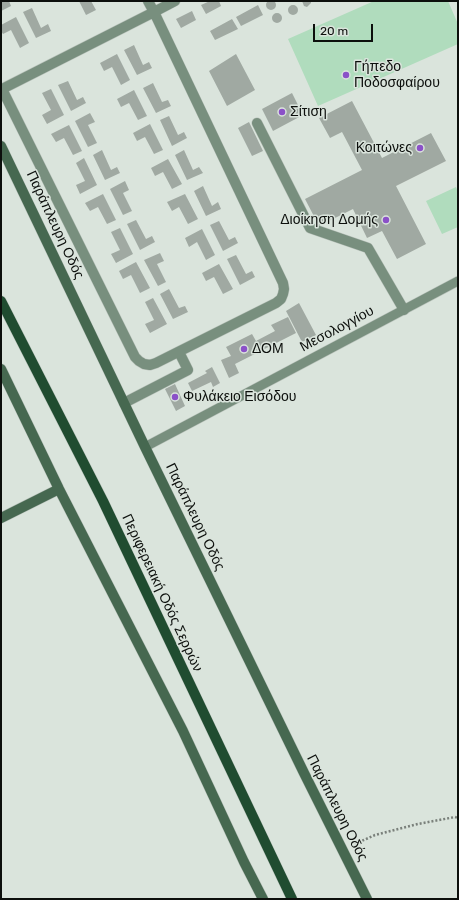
<!DOCTYPE html>
<html>
<head>
<meta charset="utf-8">
<style>
	body { margin:0 }
	#map { position:relative; width:459px; height:900px; overflow:hidden; background:#dae4dc; font-family:Rubik,sans-serif }
	canvas { display:block }
	.frame { position:absolute; inset:0; border:2px solid #0c0f0c; pointer-events:none }
	.scale { position:absolute; left:313px; top:24px; width:60px; height:18px; box-sizing:border-box; border:2px solid #0c0f0c; border-top:0; padding-left:5px; font-size:12px; line-height:14px; white-space:nowrap; color:#0c0f0c; -webkit-text-stroke:3px #dae4dc; paint-order:stroke }
</style>
</head>
<body>
<div id="map">
<canvas width="459" height="900"></canvas>
<div class="frame"></div>
<div class="scale">20 m</div>
</div>
<script>
const ctx = document.querySelector('canvas').getContext('2d');
ctx.lineJoin = 'round';
function fill(path, color) { ctx.fillStyle = color; ctx.fill(path, 'evenodd'); }
const poly = rows => new Path2D(rows.map(r => 'M' + r).join(''));
function stroke(path, color, width, dash) { ctx.strokeStyle = color; ctx.lineWidth = width; ctx.lineCap = dash ? 'butt' : 'round'; ctx.setLineDash(dash || []); ctx.stroke(path); }
function write(font, color, halo, rows, align = 'center') {
  ctx.font = font + ' Rubik,sans-serif'; ctx.lineWidth = 3; ctx.setLineDash([]); ctx.textBaseline = 'middle'; ctx.strokeStyle = halo; ctx.fillStyle = color; for (const [text, x, y, turn = 0] of rows) {
    ctx.save(); ctx.translate(x, y); ctx.rotate((+turn || 0) * Math.PI / 180); ctx.textAlign = isNaN(turn) ? turn : align; if (halo) ctx.strokeText(text, 0, 0); ctx.fillText(text, 0, 0); ctx.restore();
  }
}
const green = poly([
	[374,1,448,1,458,24,458,44,318,106,288,39],
	[456,187,458,192,458,227,442,234,426,201]
]);
const building = poly([
	'266 5a5 5 0 1 1 10 0a5 5 0 1 1-10 0Z',
	[1,1,9,1,11,6,1,11],
	[79,1,91,1,96,10,86,15],
	[210,1,219,1,221,6,206,14,201,5],
	[302,1,311,1,311,3,307,7,304,6],
	[258,5,263,15,241,26,236,17],
	'288 10a5 5 0 1 1 10 0a5 5 0 1 1-10 0Z',
	[32,8,41,28,48,24,51,31,36,38,23,12],
	[192,11,196,20,181,28,176,19],
	'272 18a5 5 0 1 1 10 0a5 5 0 1 1-10 0Z',
	[16,17,29,43,20,48,11,30,3,34,1,31,1,25],
	[232,19,238,29,215,40,210,31],
	[134,45,143,65,149,62,152,68,137,75,124,50],
	[117,54,130,80,121,85,112,67,104,71,100,63],
	[236,54,255,90,227,106,209,71],
	[68,81,77,100,83,97,86,103,71,111,58,85],
	[153,83,162,102,168,100,171,106,156,113,143,88],
	[51,89,64,115,47,124,42,115,51,110,42,93],
	[134,90,147,116,138,120,129,103,121,107,117,99],
	[292,93,303,115,273,131,262,109],
	[352,101,382,158,431,133,446,161,396,186,426,244,397,259,382,231,367,238,353,209,319,226,305,199,362,170,342,132,330,138,319,118],
	[90,113,95,122,88,125,97,143,88,147,75,121],
	[169,116,178,135,184,132,187,138,172,146,160,120],
	[249,122,263,151,252,156,238,128],
	[150,124,163,150,154,154,145,137,137,141,133,133],
	[69,125,82,151,73,155,64,138,56,142,51,134],
	[102,150,111,170,117,167,120,173,105,180,93,155],
	[184,150,193,170,199,167,203,173,187,180,175,155],
	[84,158,97,185,80,194,76,185,85,181,76,163],
	[168,159,182,184,172,189,163,172,155,176,151,168],
	[125,181,129,190,123,193,132,211,123,215,110,189],
	[203,186,212,206,218,202,221,209,206,216,194,191],
	[103,194,116,220,107,224,98,207,90,211,85,203],
	[185,194,198,219,188,224,179,207,172,211,167,202],
	[136,220,146,239,152,236,155,242,140,250,127,224],
	[219,221,229,240,235,237,238,243,223,251,210,225],
	[120,228,133,254,116,263,111,254,120,250,111,232],
	[202,229,215,255,206,260,197,242,189,247,185,238],
	[160,253,164,261,157,264,166,282,158,286,144,260],
	[236,255,246,274,252,271,255,277,240,285,227,259],
	[136,262,150,288,140,293,131,275,123,279,119,271],
	[219,264,233,289,223,294,214,277,206,281,202,273],
	[169,289,179,308,185,306,188,312,173,319,160,294],
	[153,298,167,324,150,333,145,324,154,320,145,302],
	[299,303,316,335,302,342,286,311],
	[288,317,296,333,235,364,239,373,229,378,221,360,231,356,226,347,252,334,256,341,275,331,271,325],
	[212,367,220,383,213,387,211,382,192,391,188,383,207,373,205,371],
	[175,384,185,406,176,411,165,389]
]);
const path = poly([
	[355,844,375,835,418,824,455,817,458,818]
]);
const lane = poly([
	[145,447,458,281]
]);
const street = poly([
	[148,1,154,12,283,283,284,289,283,294,281,299,276,303,156,363,150,365,144,364,139,361,135,357,2,89,154,12,175,1],
	[257,123,310,228,368,248,404,310],
	[124,403,188,370,179,352]
]);
const secondary = poly([
	[1,146,145,447,304,773,367,899],
	[1,369,59,489,183,731,244,862,263,899],
	[1,518,59,489]
]);
const primary = poly([
	[1,301,103,501,292,899]
]);
const markers = [
	[346,75,4,"#8b51c8"],
	[282,112,4,"#8b51c8"],
	[420,148,4,"#8b51c8"],
	[386,220,4,"#8b51c8"],
	[244,349,4,"#8b51c8"],
	[175,397,4,"#8b51c8"]
];
const poiNames = [
	["Γήπεδο",354,67],
	["Ποδοσφαίρου",354,83],
	["Σίτιση",290,112],
	["Κοιτώνες",412,148,"right"],
	["Διοίκηση Δομής",378,220,"right"],
	["ΔΟΜ",252,349],
	["Φυλάκειο Εισόδου",183,397]
];
const streetNames = [
	["Παράπλευρη Οδός",55,225,65],
	["Μεσολογγίου",337,329,-28],
	["Παράπλευρη Οδός",195,517,64],
	["Περιφερειακή Οδός Σερρών",162,593,65],
	["Παράπλευρη Οδός",337,808,63]
];
fill(green, '#b0dcbd');
fill(building, '#a0a9a2');
stroke(lane, '#b9c2bb', 10);
stroke(street, '#b9c2bb', 11);
stroke(secondary, '#b9c2bb', 11);
stroke(primary, '#b9c2bb', 11);
stroke(path, '#7a807b', 2.5, [2, 2]);
stroke(lane, '#788f7e', 9);
stroke(street, '#788f7e', 10);
stroke(secondary, '#466850', 10);
stroke(primary, '#204c30', 10);
for (const [x, y, r, color] of markers) { const dot = new Path2D(); dot.arc(x, y, r, 0, 2 * Math.PI); ctx.fillStyle = color; ctx.fill(dot); stroke(dot, '#dae4dc', 1.5); }
write('14px', '#0c0f0c', '#dae4dc', poiNames, 'left');
write('14px', '#0c0f0c', '#dae4dc', streetNames);
</script>
</body>
</html>
